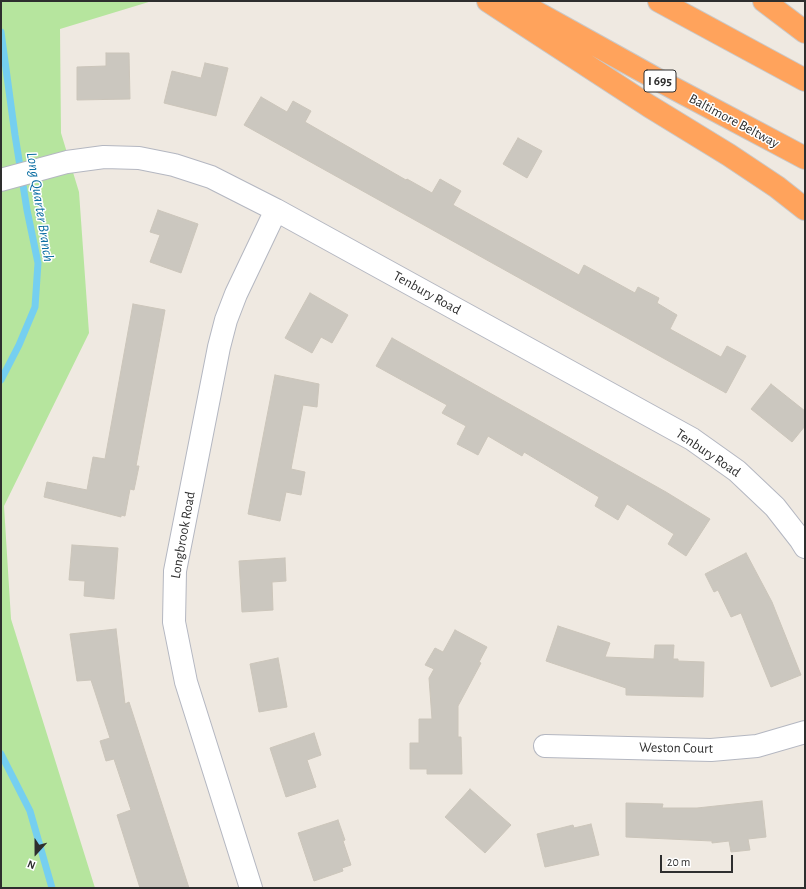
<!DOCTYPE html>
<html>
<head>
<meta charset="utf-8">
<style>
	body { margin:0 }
	#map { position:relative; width:806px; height:889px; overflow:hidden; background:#efe9e1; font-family:"Alegreya Sans",sans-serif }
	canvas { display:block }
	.frame { position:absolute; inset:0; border:2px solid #2e2e2e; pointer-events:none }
	.north { position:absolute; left:16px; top:833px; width:40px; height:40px; -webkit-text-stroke:3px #fff; paint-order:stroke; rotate:201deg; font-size:11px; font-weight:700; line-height:16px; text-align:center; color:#2e2e2e }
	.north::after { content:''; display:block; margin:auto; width:14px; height:18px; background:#2e2e2e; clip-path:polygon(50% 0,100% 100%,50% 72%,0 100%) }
	.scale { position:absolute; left:660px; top:855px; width:73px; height:18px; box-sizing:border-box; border:2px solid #2e2e2e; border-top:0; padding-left:5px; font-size:12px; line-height:14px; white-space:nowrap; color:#2e2e2e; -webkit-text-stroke:3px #fff; paint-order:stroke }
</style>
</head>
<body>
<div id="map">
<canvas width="806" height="889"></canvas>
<div class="frame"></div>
<div class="north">N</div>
<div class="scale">20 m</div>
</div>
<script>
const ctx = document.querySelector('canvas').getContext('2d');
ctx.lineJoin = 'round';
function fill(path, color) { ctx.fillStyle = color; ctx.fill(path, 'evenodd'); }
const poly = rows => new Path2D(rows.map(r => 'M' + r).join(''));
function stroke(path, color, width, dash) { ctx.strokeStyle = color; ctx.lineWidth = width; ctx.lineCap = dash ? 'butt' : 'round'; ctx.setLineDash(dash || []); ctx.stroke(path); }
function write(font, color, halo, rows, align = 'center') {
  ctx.font = font + ' "Alegreya Sans",sans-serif'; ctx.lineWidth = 3; ctx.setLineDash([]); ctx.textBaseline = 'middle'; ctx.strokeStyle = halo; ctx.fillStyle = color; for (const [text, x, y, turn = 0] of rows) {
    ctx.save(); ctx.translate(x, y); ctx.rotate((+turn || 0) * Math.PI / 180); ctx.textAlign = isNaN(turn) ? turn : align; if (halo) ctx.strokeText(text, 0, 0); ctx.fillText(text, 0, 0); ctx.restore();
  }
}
const green = poly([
	[1,1,152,1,60,29,61,133,79,192,89,333,4,506,11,619,95,888,1,888]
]);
const stream = poly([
	[1,32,15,135,27,210,38,263,35,307,19,345,1,380],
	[1,754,30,811,52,888]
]);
const building = poly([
	[106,53,129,53,130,99,77,100,77,67,106,66,106,53],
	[205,63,228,68,216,116,164,103,172,71,201,78,205,63],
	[261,97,287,112,293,101,311,111,305,122,406,180,407,179,432,193,440,179,461,191,453,205,579,275,584,265,635,293,638,287,659,298,657,303,677,315,670,329,721,357,727,346,746,356,726,393,244,125,261,97],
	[518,138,542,151,527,178,503,164,518,138],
	[158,210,198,224,181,273,150,262,160,235,150,232,158,210],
	[310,293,348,315,332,343,321,337,312,353,285,338,310,293],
	[133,304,165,310,136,466,139,466,134,490,130,489,125,516,121,515,121,517,44,497,47,482,87,490,93,457,105,459,133,304],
	[392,338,666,492,710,519,686,556,668,544,674,534,627,504,618,520,595,506,599,497,524,452,522,456,488,436,478,455,457,444,466,426,442,413,447,405,376,366,392,338],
	[275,375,319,384,317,407,303,405,291,469,305,472,301,495,286,492,280,521,248,514,275,375],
	[771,384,805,411,805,426,792,442,751,409,771,384],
	[72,545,118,548,114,599,84,596,85,581,69,580,72,545],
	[746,553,772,602,801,675,771,687,741,613,731,617,718,590,714,592,705,574,746,553],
	[285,558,286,581,272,582,273,610,242,612,239,561,285,558],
	[558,626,610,643,605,657,654,659,655,645,674,645,673,659,678,659,678,661,704,662,703,697,626,695,626,688,546,661,558,626],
	[116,629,125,704,129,702,189,888,140,888,117,815,131,810,114,759,106,761,100,741,110,738,91,680,77,681,70,634,116,629],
	[455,630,487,647,479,662,481,663,458,706,458,737,461,737,462,774,427,774,427,769,410,769,410,743,419,743,419,719,432,719,429,678,434,669,425,665,435,648,443,652,455,630],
	[278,658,287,707,259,712,250,664,278,658],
	[314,733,321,755,307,760,316,787,286,797,270,748,314,733],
	[470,789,511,825,485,853,445,817,470,789],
	[762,801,766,837,748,839,750,850,731,852,729,841,712,843,712,841,626,837,626,803,663,804,662,808,697,808,762,801],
	[338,820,345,840,343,841,351,865,342,868,343,871,314,881,298,833,338,820],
	[591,824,599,855,545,867,537,834,573,825,574,828,591,824]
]);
const minor = poly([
	[1,180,67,162,104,157,139,158,174,165,211,177,276,210,692,439,737,471,775,507,800,539,805,547],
	[545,746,711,750,757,746,805,732],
	[251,888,186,682,174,622,175,571,219,347,226,320,236,294,276,210]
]);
const motorway = poly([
	[488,1,649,106,729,155,777,187,805,209],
	[516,1,662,82,805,158],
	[659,1,805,80],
	[764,1,805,32]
]);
const shields = [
	[660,81,32]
];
const shieldNames = [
	["I 695",660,81]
];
const streetNames = [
	["Baltimore Beltway",734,121,28],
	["Tenbury Road",427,293,29],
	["Tenbury Road",708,453,34],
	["Longbrook Road",183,535,-80],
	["Weston Court",676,748,1]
];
const waterNames = [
	["Long Quarter Branch",40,207,81]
];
fill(green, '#b6e59e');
stroke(stream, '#75cff0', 7);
fill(building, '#cbc7bf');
stroke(building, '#cbc5ba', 1);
stroke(minor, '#b4b7c1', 24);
stroke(motorway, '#c9c9c9', 24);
stroke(minor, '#fff', 22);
stroke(motorway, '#ffa35c', 22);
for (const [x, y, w] of shields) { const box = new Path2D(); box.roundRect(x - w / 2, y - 11, w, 22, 3); ctx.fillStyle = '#fff'; ctx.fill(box); stroke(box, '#2e2e2e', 1); }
write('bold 13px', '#2e2e2e', null, shieldNames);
write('14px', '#2e2e2e', '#fff', streetNames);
write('italic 15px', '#0d6fa3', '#fff', waterNames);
</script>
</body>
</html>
